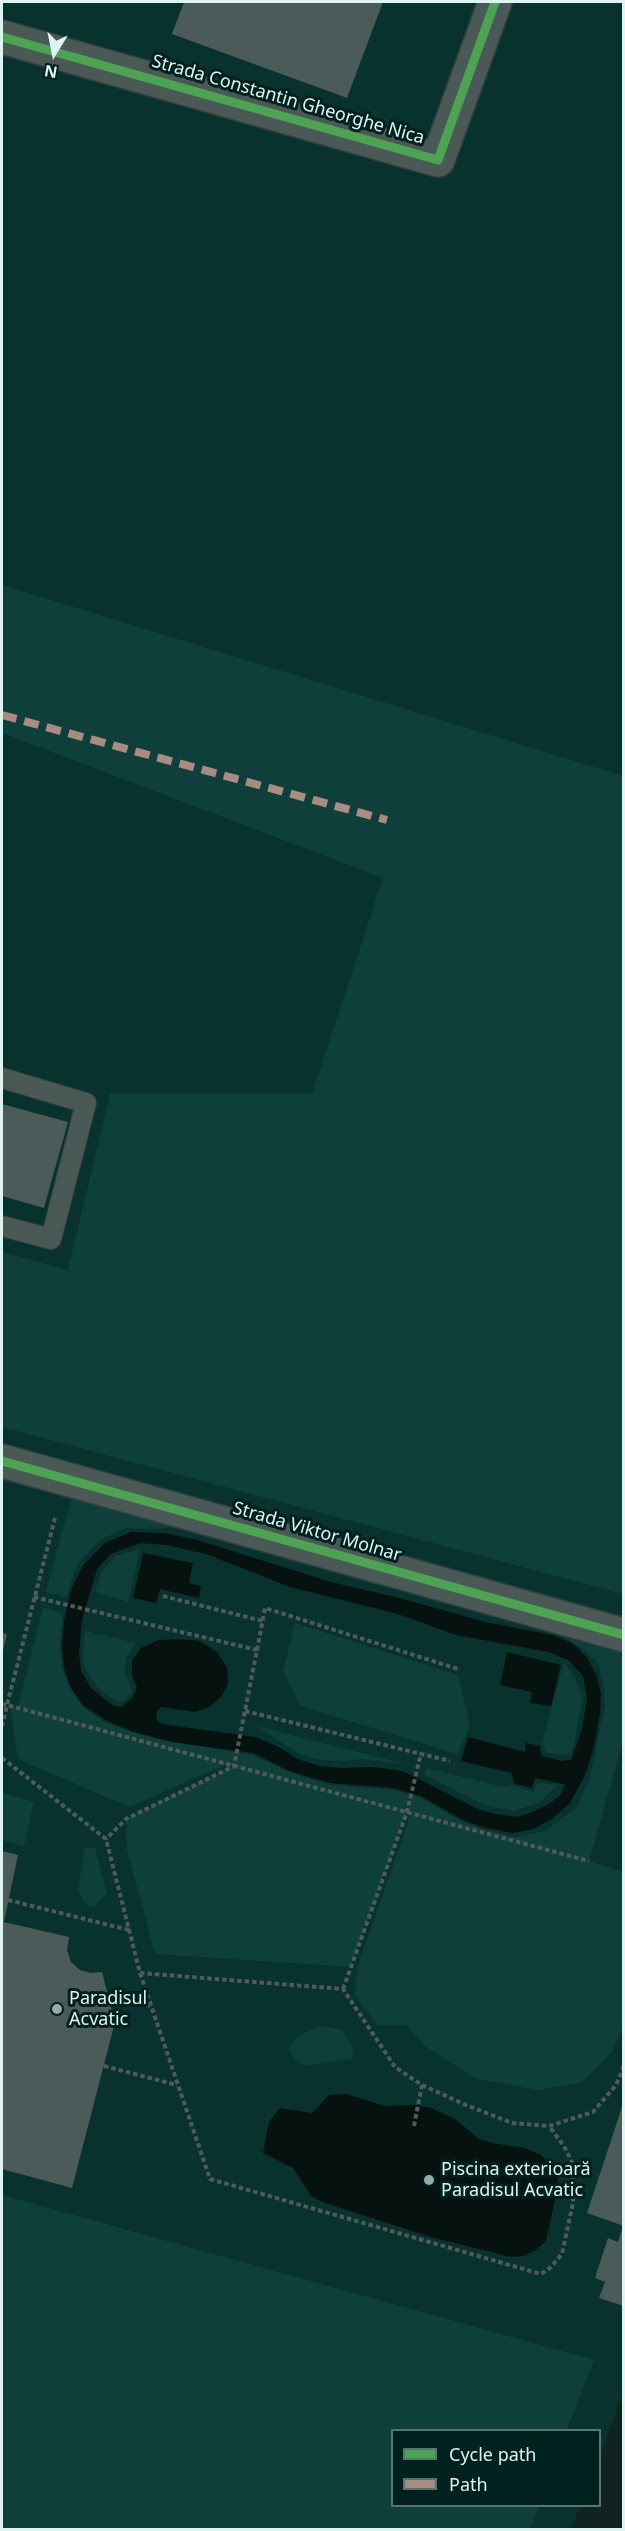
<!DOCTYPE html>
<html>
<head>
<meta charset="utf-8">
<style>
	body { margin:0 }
	#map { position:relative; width:625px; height:2531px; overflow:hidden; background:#102321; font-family:"Noto Sans",sans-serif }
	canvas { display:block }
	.frame { position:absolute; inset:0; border:3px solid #ddf4f1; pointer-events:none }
	.legend { position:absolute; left:391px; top:2429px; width:210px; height:78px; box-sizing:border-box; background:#00211e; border:2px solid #587572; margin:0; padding:8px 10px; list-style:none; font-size:18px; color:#ddf4f1 }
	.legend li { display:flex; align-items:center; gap:12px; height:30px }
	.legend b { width:30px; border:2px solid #587572 }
	.north { position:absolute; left:24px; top:24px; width:60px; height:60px; -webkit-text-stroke:4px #00211e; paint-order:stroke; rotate:190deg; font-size:16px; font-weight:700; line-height:24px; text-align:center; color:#ddf4f1 }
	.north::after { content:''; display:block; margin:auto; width:21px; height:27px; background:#ddf4f1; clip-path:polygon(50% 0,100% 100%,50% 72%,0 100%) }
</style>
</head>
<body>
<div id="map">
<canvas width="625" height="2531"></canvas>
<div class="frame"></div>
<ul class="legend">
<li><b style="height:8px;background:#4ca352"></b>Cycle path</li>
<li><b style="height:8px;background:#a88b81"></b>Path</li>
</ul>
<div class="north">N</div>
</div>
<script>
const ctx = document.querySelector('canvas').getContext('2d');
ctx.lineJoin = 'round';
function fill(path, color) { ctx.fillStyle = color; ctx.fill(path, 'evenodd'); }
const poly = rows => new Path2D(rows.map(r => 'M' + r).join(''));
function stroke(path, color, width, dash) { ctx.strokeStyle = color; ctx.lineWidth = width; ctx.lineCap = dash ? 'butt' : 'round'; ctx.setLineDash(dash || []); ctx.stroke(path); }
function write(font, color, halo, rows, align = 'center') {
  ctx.font = font + ' "Noto Sans",sans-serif'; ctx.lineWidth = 6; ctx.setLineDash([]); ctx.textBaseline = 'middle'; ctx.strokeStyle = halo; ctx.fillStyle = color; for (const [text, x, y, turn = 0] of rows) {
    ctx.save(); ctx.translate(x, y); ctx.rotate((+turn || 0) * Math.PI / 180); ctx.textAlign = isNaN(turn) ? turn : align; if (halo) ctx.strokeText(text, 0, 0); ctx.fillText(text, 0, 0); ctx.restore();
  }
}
const built = poly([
	[2,2,623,2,623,2394,600,2456,600,2430,392,2430,392,2506,580,2506,571,2529,2,2530]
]);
const green = poly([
	[2,585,623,776,623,1594,2,1427,2,1252,68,1270,110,1094,312,1094,383,878,2,733],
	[72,1496,183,1526,158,1529,126,1528,100,1540,77,1565,66,1597,46,1592],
	[140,1549,128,1602,95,1592,102,1571,115,1556],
	[43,1607,63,1613,60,1646,62,1667,69,1687,82,1706,106,1723,156,1739,252,1755,297,1775,331,1785,394,1790,421,1798,461,1821,482,1829,515,1837,545,1831,578,1806,590,1777,605,1707,604,1688,599,1665,586,1651,562,1636,561,1629,623,1646,623,1741,589,1861,623,1872,623,2027,612,2052,581,2083,538,2090,477,2079,426,2047,406,2025,378,2025,362,2006,355,1994,357,1968,411,1814,407,1812,351,1967,155,1954,127,1850,126,1819,234,1766,227,1764,129,1807,18,1759,10,1706,18,1707],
	[295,1623,458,1675,470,1726,458,1754,300,1706,283,1672],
	[85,1631,136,1643,127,1656,124,1669,132,1692,124,1701,117,1701,108,1696,98,1688,87,1672,83,1661],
	[564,1662,576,1680,582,1699,575,1740,571,1753,564,1755,546,1753,542,1743],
	[256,1726,406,1764,361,1759,342,1761,322,1760,301,1755],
	[426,1768,503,1787,511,1785,533,1792,538,1783,557,1785,539,1803,513,1811,486,1806,425,1775],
	[2,1793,34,1802,24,1846,2,1840],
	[85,1847,95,1848,107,1893,94,1907,86,1905,78,1891],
	[320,2026,342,2030,354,2050,352,2059,305,2066,294,2059,289,2049,296,2037],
	[2,2195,594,2360,567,2430,392,2430,392,2506,539,2506,530,2529,2,2529]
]);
const water = poly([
	[131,1532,163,1533,194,1539,331,1582,400,1598,485,1622,552,1635,572,1643,587,1657,597,1677,601,1694,600,1714,594,1748,584,1777,570,1803,552,1819,534,1829,512,1833,482,1827,463,1820,421,1796,393,1788,330,1783,289,1771,253,1753,172,1742,134,1732,107,1721,83,1705,70,1686,64,1668,62,1648,64,1622,71,1590,83,1565,105,1543],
	[140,1543,166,1545,206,1554,290,1587,398,1614,456,1635,548,1652,568,1660,583,1676,587,1698,582,1730,571,1760,561,1761,541,1756,540,1746,526,1743,525,1752,468,1737,461,1761,511,1773,515,1784,532,1788,535,1778,563,1784,565,1786,560,1795,551,1803,530,1813,516,1817,496,1814,480,1810,403,1771,372,1767,342,1768,320,1766,297,1759,281,1748,256,1737,161,1724,157,1720,156,1713,161,1707,195,1712,209,1707,221,1697,228,1684,227,1667,217,1652,200,1641,181,1639,159,1640,141,1648,132,1660,132,1675,137,1688,132,1698,122,1707,112,1705,91,1688,81,1670,79,1654,82,1620,97,1569,111,1554],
	[143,1553,193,1563,189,1583,201,1586,199,1598,160,1589,156,1603,133,1598],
	[507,1652,561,1665,551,1706,530,1703,532,1692,500,1685],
	[346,2094,385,2106,416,2105,431,2108,455,2119,479,2139,492,2143,524,2148,541,2155,558,2174,558,2186,546,2241,536,2250,524,2256,511,2257,431,2237,325,2203,311,2196,293,2168,263,2153,269,2122,280,2108,312,2113,329,2095]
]);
const building = poly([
	[184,2,383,2,347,98,172,34],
	[2,1104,68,1122,44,1208,2,1196],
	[2,1633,7,1634,2,1655],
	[2,1851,18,1855,4,1922,69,1937,67,1950,71,1962,80,1970,91,1973,102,1972,115,2022,72,2188,2,2169],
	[623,2104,624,2105,624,2226,587,2213],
	[623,2226,624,2226,624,2306,599,2298,605,2282,595,2278,608,2238,618,2242]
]);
const path = poly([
	[55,1518,7,1705,589,1861],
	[163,1596,263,1621],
	[34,1597,257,1650,234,1766,126,1819,106,1839],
	[257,1650,265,1608,458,1669],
	[2,1704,7,1705,2,1726],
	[245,1711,450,1761],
	[2,1758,106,1839,140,1973,343,1989,395,2067,422,2085,466,2105,512,2123,549,2126,593,2112,616,2085,624,2066],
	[8,1900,129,1930],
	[140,1973,210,2179,541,2274,550,2268,562,2254,573,2203,573,2164,564,2146,549,2126],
	[343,1989,407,1812,421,1753],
	[109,1996,151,2006],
	[104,2066,177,2085],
	[414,2126,422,2085]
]);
const service = poly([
	[2,1078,86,1103,51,1239,2,1226]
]);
const minor = poly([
	[2,37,438,160,495,2],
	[2,1461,624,1635]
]);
const quiet = poly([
	[2,715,387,820]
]);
const cycleway = poly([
	[2,37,438,160,495,2],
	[2,1461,624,1635]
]);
const markers = [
	[57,2009,6,"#95aba8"],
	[429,2180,6,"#95aba8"]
];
const streetNames = [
	["Strada Constantin Gheorghe Nica",288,100,16],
	["Strada Viktor Molnar",317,1532,16]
];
const poiNames = [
	["Paradisul",69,1999],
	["Acvatic",69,2020],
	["Piscina exterioară",441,2170],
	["Paradisul Acvatic",441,2191]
];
fill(built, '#08322e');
fill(green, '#0f3f3a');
fill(water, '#051210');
fill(building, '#4a5b59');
stroke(service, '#2e3f3c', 22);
stroke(minor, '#2e3f3c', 36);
stroke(path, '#4f5b5a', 4, [4.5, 3]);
stroke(service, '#4a5856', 20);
stroke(minor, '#4a5856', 33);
stroke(quiet, '#a88b81', 8, [15, 8]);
stroke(cycleway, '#4ca352', 9);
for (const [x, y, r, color] of markers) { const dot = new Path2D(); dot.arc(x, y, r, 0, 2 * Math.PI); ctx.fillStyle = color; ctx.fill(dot); stroke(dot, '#00211e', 2); }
write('18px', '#ddf4f1', '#00211e', streetNames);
write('18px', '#ddf4f1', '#00211e', poiNames, 'left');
</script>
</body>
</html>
